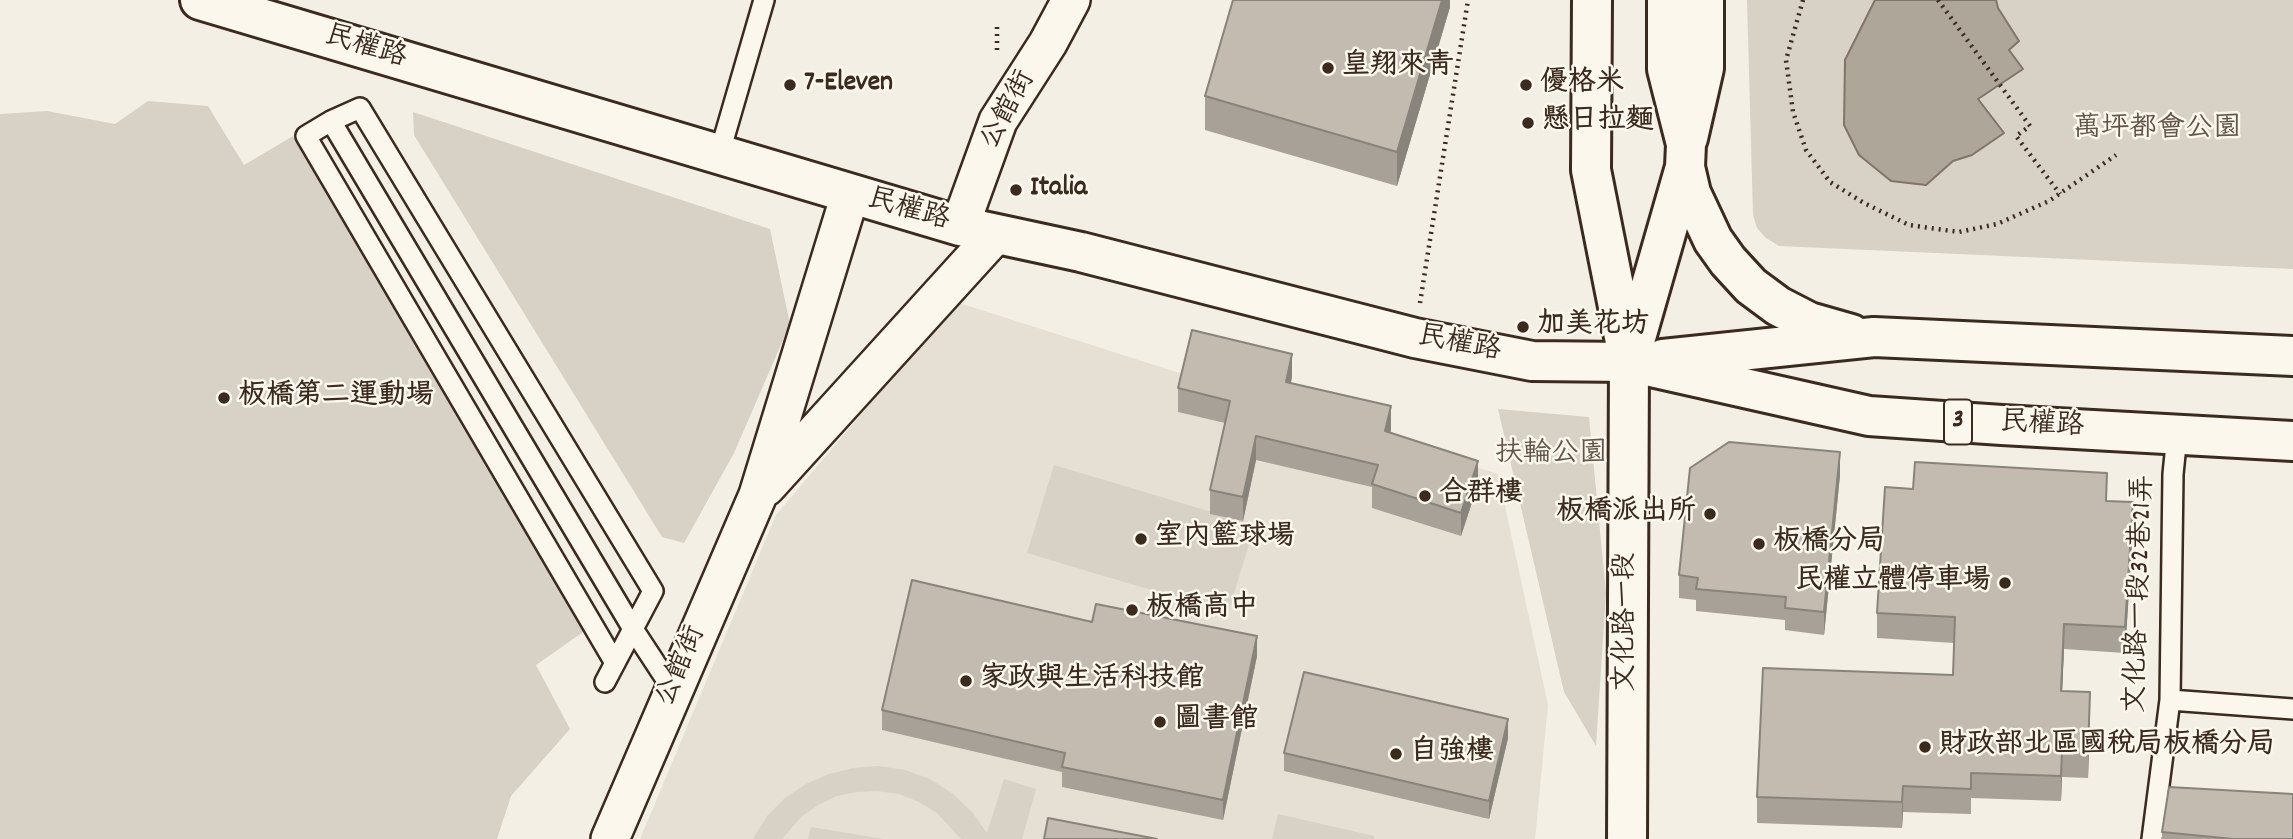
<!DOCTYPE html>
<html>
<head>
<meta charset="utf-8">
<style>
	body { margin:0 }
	canvas { display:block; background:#f3efe4 }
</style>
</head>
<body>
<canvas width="2293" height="839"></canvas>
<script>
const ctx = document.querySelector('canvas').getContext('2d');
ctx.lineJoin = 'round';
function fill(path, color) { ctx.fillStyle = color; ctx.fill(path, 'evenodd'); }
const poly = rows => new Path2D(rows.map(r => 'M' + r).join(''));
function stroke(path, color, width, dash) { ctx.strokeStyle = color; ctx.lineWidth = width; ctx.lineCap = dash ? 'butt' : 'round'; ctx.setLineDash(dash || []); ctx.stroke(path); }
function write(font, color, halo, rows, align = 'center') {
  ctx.font = font + ' Dekko,"LXGW WenKai TC",sans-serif'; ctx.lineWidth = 5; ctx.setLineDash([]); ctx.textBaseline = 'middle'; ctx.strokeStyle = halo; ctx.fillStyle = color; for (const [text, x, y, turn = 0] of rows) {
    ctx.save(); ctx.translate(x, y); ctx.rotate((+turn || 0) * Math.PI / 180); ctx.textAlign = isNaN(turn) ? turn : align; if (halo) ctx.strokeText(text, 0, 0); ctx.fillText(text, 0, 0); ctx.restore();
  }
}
const built = poly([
	[956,302,1498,474,1548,705,1535,839,640,839,776,515]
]);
const green = poly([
	[1747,0,2293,0,2293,269,1779,246,1766,238,1757,228,1753,215],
	[148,101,208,106,244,165,293,136,586,630,536,665,570,729,511,796,497,839,0,839,0,114,47,111,115,124],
	[413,112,770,229,790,324,734,453,684,543,662,537,414,135],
	[1498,409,1589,417,1606,593,1596,746,1564,692],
	[1054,465,1255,525,1228,613,1027,553],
	[879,766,905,770,930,779,953,794,972,812,987,833,1004,779,1036,789,1022,839,961,839,937,813,919,802,899,794,877,791,857,792,837,796,818,805,801,817,782,839,753,839,767,816,785,798,806,784,829,774,853,768],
	[1278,814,1374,836,1374,839,1272,839],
	[811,827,884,839,808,839]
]);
const water = poly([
	[1875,0,1996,0,1998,8,2019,41,2009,50,2023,69,1978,99,2004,133,1972,155,1953,161,1926,185,1891,181,1859,155,1844,125,1845,60,1875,0]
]);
const path = poly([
	[1803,0,1786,60,1793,112,1806,150,1830,182,1864,203,1909,225,1959,232,1997,224,2049,201,2116,155],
	[1938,0,2030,126,2016,136,2060,194],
	[997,27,997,54],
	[1420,303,1468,0]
]);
const service = poly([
	[331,121,633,629,673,690],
	[719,155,764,0],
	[605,682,653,591,360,108,331,121,306,136,615,663],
	[2170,700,2293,709],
	[2152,839,2170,700,2173,474,2177,435]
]);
const minor = poly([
	[960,226,998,121,1048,43,1071,0],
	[766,487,995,235],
	[610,839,758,495,850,195]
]);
const tertiary = poly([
	[1627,839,1629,362]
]);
const secondary = poly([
	[200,0,960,226,1081,252,1415,338,1532,361,1629,362]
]);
const primary = poly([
	[1592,0,1591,170,1628,357],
	[1688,138,1704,68,1704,0],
	[1685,167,1691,193,1713,240,1728,261,1751,286,1778,306,1809,322,1851,334],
	[1663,359,1874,337,2293,356],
	[1629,362,1869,416,2002,425,2293,441],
	[1629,362,1685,167,1686,144,1667,69,1667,0]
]);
const wall = poly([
	[1450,0,1450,7,1397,186,1205,130,1205,96],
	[1292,377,1291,383,1391,430,1390,433,1478,484,1461,536,1372,508,1372,487,1256,460,1243,521,1210,514,1210,490,1225,423,1178,412,1178,388],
	[1840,475,1824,635,1785,630,1785,620,1696,611,1696,600,1679,598,1679,575],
	[2107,501,2133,528,2125,653,2064,649,2062,691,2090,718,2088,778,2062,777,2061,801,1971,798,1971,814,1903,812,1902,828,1757,823,1757,797,1953,675,1954,643,1877,638,1877,613],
	[1092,622,1257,656,1223,820,1062,787,1062,772,882,730,882,710],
	[1508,738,1489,819,1284,771,1284,753],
	[2162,832,2293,839,2162,839]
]);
const shadedWall = poly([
	[1442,0,1450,0,1450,7,1397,186,1397,152],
	[1292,354,1292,377,1286,405,1286,382],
	[1391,406,1391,430,1385,455,1385,431],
	[1256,436,1256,460,1243,521,1243,497],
	[1840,452,1840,475,1824,635,1824,612],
	[1478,461,1478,484,1461,536,1461,513],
	[2133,502,2133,528,2125,653,2125,627],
	[2064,624,2064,649,2061,717,2061,691],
	[1257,636,1257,656,1223,820,1223,800],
	[2090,692,2090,718,2088,778,2088,752],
	[1508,719,1508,738,1489,819,1489,801],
	[2062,751,2062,777,2061,801,2061,776],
	[1903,786,1903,812,1902,828,1902,802]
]);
const building = poly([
	[1233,0,1442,0,1397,152,1205,96,1233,0],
	[1192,330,1292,354,1286,382,1391,406,1385,431,1478,461,1461,513,1372,484,1378,465,1256,436,1243,497,1210,490,1230,401,1178,388,1192,330],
	[1729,442,1840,452,1824,612,1785,608,1786,597,1696,589,1698,578,1679,575,1690,468,1729,442],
	[1915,462,2107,473,2106,501,2133,502,2125,627,2064,624,2061,691,2090,692,2088,752,2062,751,2061,776,1971,773,1971,789,1903,786,1902,802,1757,797,1763,668,1953,675,1955,617,1877,613,1885,487,1913,489,1915,462],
	[912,580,1092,622,1096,604,1257,636,1223,800,1062,767,1065,753,882,710,912,580],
	[1304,672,1508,719,1489,801,1284,753,1304,672],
	[2169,787,2293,794,2293,839,2233,839,2162,832,2169,787],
	[1048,818,1157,839,1044,839,1048,818]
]);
const markers = [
	[1328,68,7,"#3b2a1e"],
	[790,85,7,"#3b2a1e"],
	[1526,85,7,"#3b2a1e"],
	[1528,123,7,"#3b2a1e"],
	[1016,190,7,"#3b2a1e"],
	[1523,327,7,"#3b2a1e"],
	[224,398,7,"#3b2a1e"],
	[1425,496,7,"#3b2a1e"],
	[1710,514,7,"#3b2a1e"],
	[1141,539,7,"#3b2a1e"],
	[1759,544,7,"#3b2a1e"],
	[2005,583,7,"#3b2a1e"],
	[1132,610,7,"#3b2a1e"],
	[966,681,7,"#3b2a1e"],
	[1160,722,7,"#3b2a1e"],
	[1925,747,7,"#3b2a1e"],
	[1396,754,7,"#3b2a1e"]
];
const shields = [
	[1958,422,28]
];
const shieldNames = [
	["3",1958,422]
];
const streetNames = [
	["民權路",365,49,17],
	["公館街",1010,111,-62],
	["民權路",908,212,16],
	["民權路",1459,346,11],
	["民權路",2042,427,3],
	["文化路一段32巷21弄",2142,594,-88],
	["文化路一段",1628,622,-90],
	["公館街",683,667,-67]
];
const poiNames = [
	["皇翔來青",1342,68],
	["7-Eleven",804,85],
	["優格米",1540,85],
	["懸日拉麵",1542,123],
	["Italia",1030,190],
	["加美花坊",1537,327],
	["板橋第二運動場",238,398],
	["合群樓",1439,496],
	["板橋派出所",1696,514,"right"],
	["室內籃球場",1155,539],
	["板橋分局",1773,544],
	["民權立體停車場",1991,583,"right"],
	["板橋高中",1146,610],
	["家政與生活科技館",980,681],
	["圖書館",1174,722],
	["財政部北區國稅局板橋分局",1939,747],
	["自強樓",1410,754]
];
const parkNames = [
	["萬坪都會公園",2157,131],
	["扶輪公園",1551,456]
];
fill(built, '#e5dfd4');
fill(green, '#d8d1c6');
fill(water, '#afa69a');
stroke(water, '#817468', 2);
stroke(service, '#3b2a1e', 24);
stroke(minor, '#3b2a1e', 42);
stroke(tertiary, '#3b2a1e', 44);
stroke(secondary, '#3b2a1e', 44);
stroke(primary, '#3b2a1e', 44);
stroke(path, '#3b2a1e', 4.5, [2, 5]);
stroke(service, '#fbf7ec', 19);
stroke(minor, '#fbf7ec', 37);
stroke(tertiary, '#fbf7ec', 38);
stroke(secondary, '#fbf7ec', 38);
stroke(primary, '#fbf7ec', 38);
fill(wall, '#a8a197');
fill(shadedWall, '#88837b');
fill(building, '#c3bbb0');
stroke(building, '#88837b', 2);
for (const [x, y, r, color] of markers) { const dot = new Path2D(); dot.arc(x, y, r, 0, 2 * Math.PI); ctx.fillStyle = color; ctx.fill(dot); stroke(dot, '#fbf7ec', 2.5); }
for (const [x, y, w] of shields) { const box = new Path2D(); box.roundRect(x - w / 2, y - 22.5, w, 45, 5); ctx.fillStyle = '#fbf7ec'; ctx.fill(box); stroke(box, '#3b2a1e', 2); }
write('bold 26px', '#3b2a1e', null, shieldNames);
write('28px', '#3b2a1e', '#fbf7ec', streetNames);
write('bold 28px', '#3b2a1e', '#fbf7ec', poiNames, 'left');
write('28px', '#625448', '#fbf7ec', parkNames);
</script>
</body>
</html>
